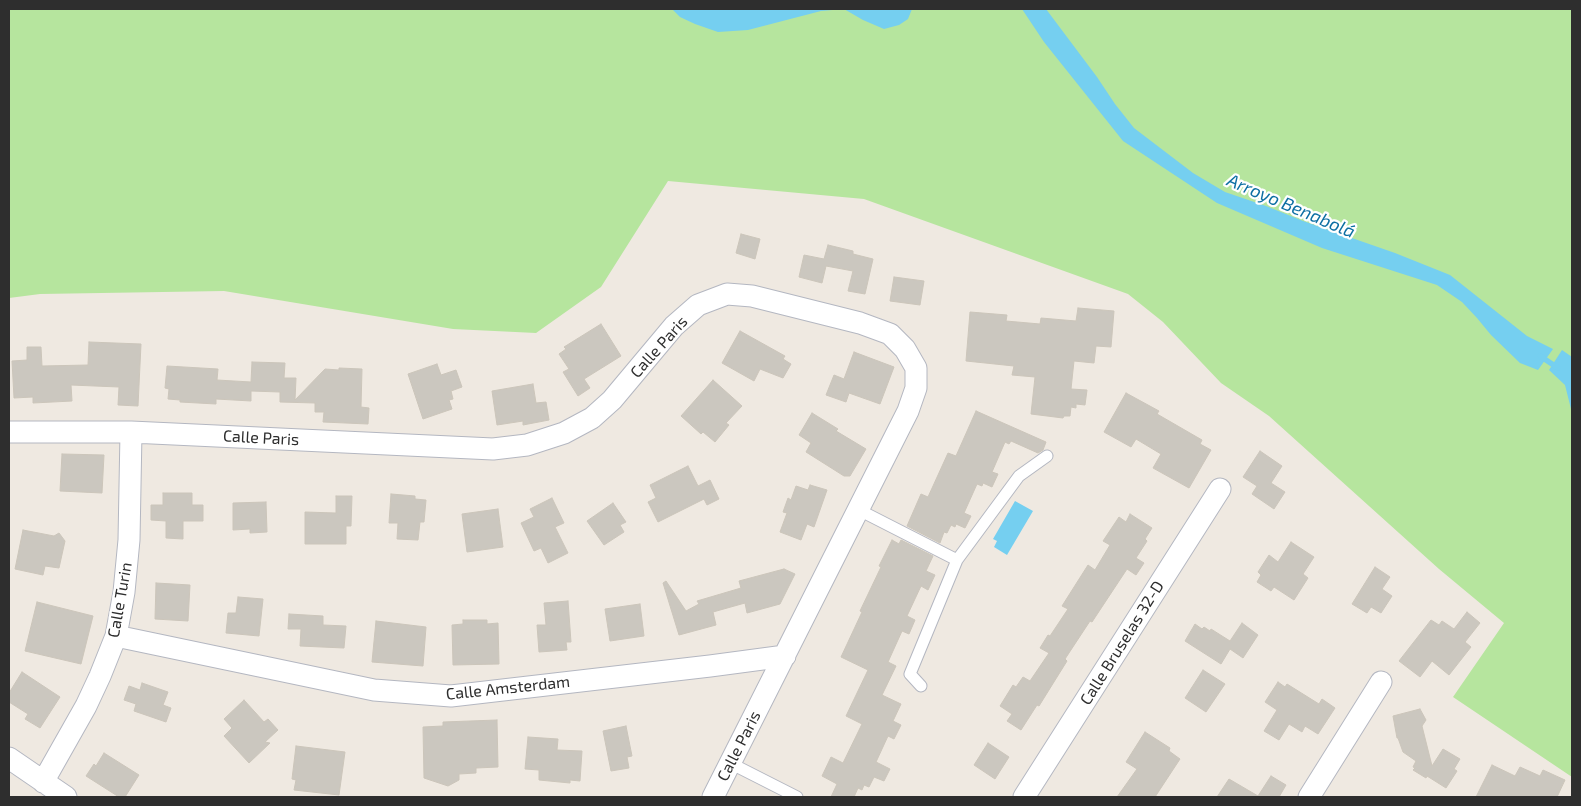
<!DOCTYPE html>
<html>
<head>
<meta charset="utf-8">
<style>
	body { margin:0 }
	#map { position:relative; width:1581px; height:806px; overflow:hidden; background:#efe9e1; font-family:"Exo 2",sans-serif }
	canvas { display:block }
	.frame { position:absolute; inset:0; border:10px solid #2e2e2e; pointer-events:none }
</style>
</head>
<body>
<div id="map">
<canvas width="1581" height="806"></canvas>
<div class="frame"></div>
</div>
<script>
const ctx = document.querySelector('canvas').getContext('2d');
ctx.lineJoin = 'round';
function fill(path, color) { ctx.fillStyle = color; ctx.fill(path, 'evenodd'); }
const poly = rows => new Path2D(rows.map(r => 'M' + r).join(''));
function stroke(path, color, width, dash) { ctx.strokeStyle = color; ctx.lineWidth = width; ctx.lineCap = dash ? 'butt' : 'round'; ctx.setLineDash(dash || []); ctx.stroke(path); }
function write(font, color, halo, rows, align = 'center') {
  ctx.font = font + ' "Exo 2",sans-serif'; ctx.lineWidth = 4.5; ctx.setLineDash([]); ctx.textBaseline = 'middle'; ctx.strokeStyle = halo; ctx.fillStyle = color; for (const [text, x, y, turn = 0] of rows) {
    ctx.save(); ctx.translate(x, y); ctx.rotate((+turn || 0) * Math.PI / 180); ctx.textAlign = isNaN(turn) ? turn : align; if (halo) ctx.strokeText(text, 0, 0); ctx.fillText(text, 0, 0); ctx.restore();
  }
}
const green = poly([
	[9,9,1572,9,1572,777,1453,697,1504,623,1439,569,1269,416,1221,383,1163,322,1128,294,864,199,668,181,601,287,536,333,453,329,224,291,40,294,9,298]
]);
const water = poly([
	[672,9,912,9,908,19,899,25,884,29,863,20,844,9,821,11,748,30,718,32,695,24,680,17],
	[1022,9,1046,9,1097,77,1115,104,1134,128,1193,173,1225,192,1266,206,1303,221,1395,253,1450,275,1527,336,1553,349,1538,370,1520,363,1491,335,1477,318,1462,302,1437,285,1322,248,1217,203,1123,141,1044,42],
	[1562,350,1572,357,1572,413,1565,385,1549,370],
	[1015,501,1033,511,1007,555,994,547,997,541,993,539]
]);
const stream = poly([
	[1540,356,1558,368]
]);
const building = poly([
	[741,234,760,239,755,259,736,253,741,234],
	[828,245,853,251,853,254,873,259,865,294,848,291,853,271,826,266,822,283,799,277,804,255,824,259,828,245],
	[894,277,924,281,920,305,890,301,894,277],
	[1078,308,1114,311,1111,347,1096,346,1094,363,1074,361,1071,389,1087,390,1085,405,1076,404,1076,408,1071,407,1070,416,1064,416,1063,418,1031,414,1035,377,1012,375,1014,366,966,361,970,312,1007,315,1006,321,1040,324,1041,318,1076,321,1078,308],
	[601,324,621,356,584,379,590,388,578,396,563,372,569,369,559,354,566,349,564,347,601,324],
	[740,331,785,356,783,359,791,364,783,378,760,369,754,381,722,363,740,331],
	[89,342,141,344,138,406,118,405,119,387,71,385,72,401,33,403,33,397,14,398,12,361,27,360,27,347,41,347,42,366,88,365,89,342],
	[854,352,894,367,880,404,849,393,846,402,826,395,834,375,844,379,854,352],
	[252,362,285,363,284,378,296,378,295,400,325,369,339,370,339,368,362,369,361,407,369,408,368,424,323,422,324,412,315,412,315,403,280,402,280,392,251,391,251,401,216,399,216,404,180,402,180,400,168,399,169,389,165,388,167,366,218,369,217,380,251,382,252,362],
	[437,364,441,375,456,370,462,387,451,391,453,399,449,400,452,409,423,419,408,374,437,364],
	[713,380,742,406,726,423,729,425,715,442,703,432,701,434,681,416,713,380],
	[533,384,536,403,546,402,549,420,523,425,523,421,497,425,492,391,533,384],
	[1126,393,1159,411,1157,414,1202,440,1200,444,1211,450,1189,488,1153,468,1161,454,1136,439,1131,447,1104,432,1126,393],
	[976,411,1046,442,1043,450,1038,453,1011,441,1009,444,1005,442,992,472,998,474,992,487,983,483,982,486,977,484,964,513,971,516,965,528,956,524,955,527,951,525,947,533,944,532,940,543,907,526,921,494,928,497,948,453,956,456,976,411],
	[812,413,838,429,836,431,866,449,850,476,844,476,806,452,811,443,799,435,812,413],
	[1260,451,1282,466,1271,483,1285,492,1274,509,1252,494,1257,486,1243,477,1260,451],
	[62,454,104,455,102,493,60,491,62,454],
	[688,466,698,486,710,480,719,499,707,505,704,499,658,522,648,502,656,498,650,485,688,466],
	[810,485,827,490,814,527,807,524,801,540,780,532,787,513,783,512,788,498,791,500,796,486,808,490,810,485],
	[163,493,192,493,192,505,203,505,203,521,183,521,183,539,166,538,166,521,151,520,151,505,163,505,163,493],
	[391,494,415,496,415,499,426,500,424,522,420,522,418,540,397,539,398,523,389,523,391,494],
	[336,496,352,496,351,526,346,526,346,544,305,544,305,512,336,513,336,496],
	[552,498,564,523,555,527,568,553,548,563,541,548,534,551,521,523,534,517,530,509,552,498],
	[266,502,267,532,250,533,250,529,233,530,233,503,266,502],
	[613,503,626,522,620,525,624,532,604,545,587,521,613,503],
	[498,509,503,547,467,552,462,514,498,509],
	[1130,514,1152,528,1145,539,1147,541,1136,558,1144,563,1136,575,1127,569,1092,622,1090,621,1065,659,1067,661,1039,706,1037,705,1021,730,1007,721,1012,714,1000,706,1013,685,1016,687,1023,677,1030,681,1049,653,1040,648,1048,635,1050,636,1068,609,1062,606,1088,565,1095,570,1110,545,1103,541,1119,517,1126,522,1130,514],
	[23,530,54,536,59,533,65,541,59,568,45,566,43,575,15,569,23,530],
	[892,540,899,544,901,540,933,556,926,571,935,575,928,590,921,586,907,616,915,620,909,634,902,631,888,662,896,666,882,695,901,704,893,721,901,725,894,739,888,736,876,762,890,769,884,781,874,777,869,787,864,785,862,790,858,788,854,797,831,797,837,784,822,776,831,757,843,763,862,724,846,716,868,670,841,657,862,612,860,611,881,567,879,566,892,540],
	[1291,542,1314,557,1303,574,1308,578,1294,600,1274,587,1271,591,1257,582,1261,575,1258,572,1269,555,1278,562,1291,542],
	[1375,567,1390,577,1382,589,1392,596,1381,613,1371,607,1367,613,1352,604,1375,567],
	[784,569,795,574,780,604,747,613,745,603,713,612,716,625,679,635,663,583,666,581,686,611,699,604,697,601,741,588,739,581,784,569],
	[156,583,190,585,188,621,155,619,156,583],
	[238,597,263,599,259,636,226,633,228,613,236,613,238,597],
	[568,601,571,642,566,642,567,650,539,652,537,625,546,625,544,603,568,601],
	[37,602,93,616,81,664,25,651,37,602],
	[640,604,644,636,610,641,605,609,640,604],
	[1467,612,1480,623,1465,642,1471,647,1449,675,1432,661,1420,677,1399,661,1431,620,1439,625,1442,621,1454,629,1467,612],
	[289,614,323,616,323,625,346,626,344,648,300,646,301,629,288,629,289,614],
	[463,620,487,620,487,624,498,623,499,664,453,665,452,625,463,624,463,620],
	[376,621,426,627,423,666,372,662,376,621],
	[1242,623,1258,635,1243,658,1230,649,1221,664,1185,641,1195,624,1202,629,1204,627,1210,631,1211,629,1230,641,1242,623],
	[1203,670,1225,684,1206,712,1185,698,1203,670],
	[22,672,60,697,40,728,25,719,28,714,9,702,9,693,22,672],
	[1278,682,1285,687,1287,684,1319,704,1322,699,1335,708,1318,734,1305,726,1302,732,1289,724,1279,740,1264,731,1277,710,1265,702,1278,682],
	[142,683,168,692,163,705,171,708,166,722,134,711,136,704,124,700,129,686,140,690,142,683],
	[244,700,264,722,268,719,278,730,265,742,270,743,249,763,224,736,232,728,224,719,244,700],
	[1420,709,1426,720,1422,726,1432,766,1443,749,1460,759,1454,769,1457,771,1446,788,1427,776,1426,778,1413,770,1415,768,1413,767,1416,761,1403,752,1398,738,1397,738,1393,716,1420,709],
	[497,720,498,767,476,768,476,773,459,774,459,780,448,786,424,778,423,727,443,726,443,722,497,720],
	[626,726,632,756,627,757,629,768,611,771,603,731,626,726],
	[1145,732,1170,748,1169,751,1180,759,1155,797,1117,797,1137,769,1126,762,1145,732],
	[528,737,558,739,557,750,582,751,580,781,570,780,570,783,539,780,539,770,525,769,528,737],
	[988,743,1009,757,995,779,974,765,988,743],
	[296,746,345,752,339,795,294,790,296,780,292,779,296,746],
	[104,753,139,775,125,797,119,797,86,776,94,764,96,766,104,753],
	[1492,765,1515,776,1520,767,1540,776,1543,770,1565,780,1557,797,1476,797,1492,765],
	[1271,776,1286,785,1279,797,1217,797,1229,779,1258,796,1271,776]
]);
const service = poly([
	[859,510,957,560],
	[921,686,910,674,957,560,1019,476,1047,456],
	[730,763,797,797]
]);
const minor = poly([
	[9,432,131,432,493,449,527,445,564,433,592,418,612,400,674,326,698,305,727,294,752,296,860,323,890,334,905,349,916,368,916,388,908,411,713,797],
	[116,636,374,690,451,696,710,666,785,656],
	[9,758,66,797],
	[43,782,86,706,100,676,116,636,124,592,129,540,131,432],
	[1024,797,1220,489],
	[1309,797,1381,682]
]);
const streetNames = [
	["Calle Paris",659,347,-48],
	["Calle Paris",261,438,3],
	["Calle Turin",120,600,-80],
	["Calle Bruselas 32-D",1122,643,-58],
	["Calle Amsterdam",508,688,-6],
	["Calle Paris",739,746,-63]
];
const waterNames = [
	["Arroyo Benabolá",1291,206,23]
];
fill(green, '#b6e59e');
fill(water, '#75cff0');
stroke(stream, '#75cff0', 5.5);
fill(building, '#cbc7bf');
stroke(building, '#cbc5ba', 1);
stroke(service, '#b4b7c1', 13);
stroke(minor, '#b4b7c1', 23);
stroke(service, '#fff', 11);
stroke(minor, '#fff', 21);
write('16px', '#2e2e2e', '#fff', streetNames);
write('italic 18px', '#0d6fa3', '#fff', waterNames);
</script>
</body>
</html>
